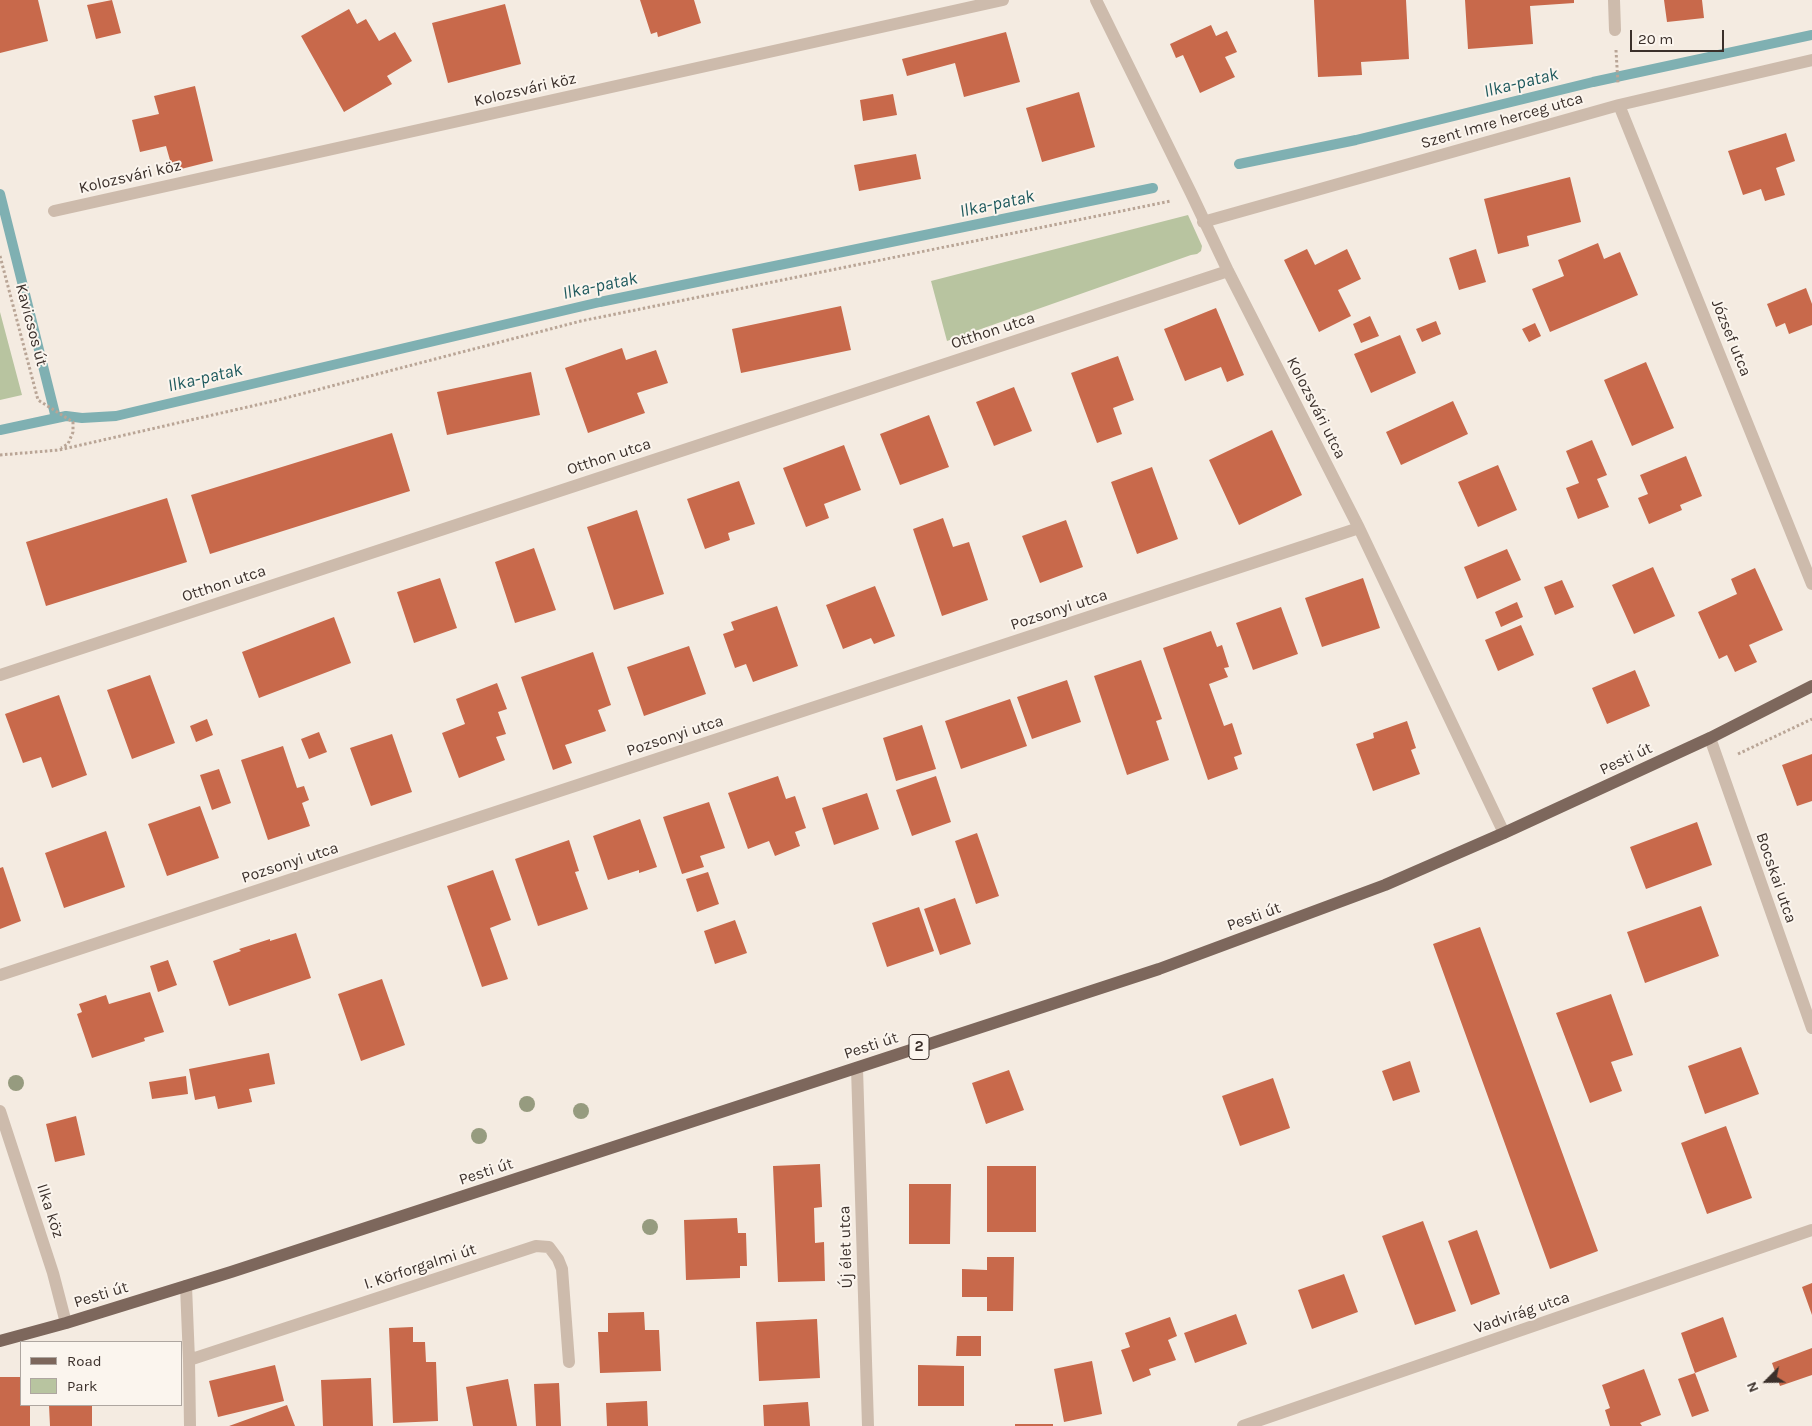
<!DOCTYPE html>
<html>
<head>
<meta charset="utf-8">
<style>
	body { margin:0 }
	#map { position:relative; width:1812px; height:1426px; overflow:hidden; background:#f4ebe1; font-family:Karla,sans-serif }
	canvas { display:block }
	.legend { position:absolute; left:20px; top:1341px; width:162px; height:65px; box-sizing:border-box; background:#fbf5ee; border:1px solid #aea6a0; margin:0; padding:6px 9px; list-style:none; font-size:15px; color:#3b302b }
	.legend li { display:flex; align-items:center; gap:10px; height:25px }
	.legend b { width:25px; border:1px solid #aea6a0 }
	.north { position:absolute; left:1742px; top:1356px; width:50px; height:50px; -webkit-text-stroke:4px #fbf5ee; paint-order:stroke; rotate:247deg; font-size:14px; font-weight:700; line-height:20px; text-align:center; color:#3b302b }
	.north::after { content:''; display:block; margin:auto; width:18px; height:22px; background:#3b302b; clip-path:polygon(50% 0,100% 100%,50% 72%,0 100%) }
	.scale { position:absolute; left:1630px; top:30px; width:94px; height:22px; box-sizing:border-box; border:2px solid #3b302b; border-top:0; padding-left:6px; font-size:15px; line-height:18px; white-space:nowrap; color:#3b302b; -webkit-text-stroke:4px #fbf5ee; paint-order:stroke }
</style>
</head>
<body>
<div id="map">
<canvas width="1812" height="1426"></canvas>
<ul class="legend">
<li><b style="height:6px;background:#7d675c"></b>Road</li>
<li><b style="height:14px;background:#b8c4a0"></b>Park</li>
</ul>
<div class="north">N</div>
<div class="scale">20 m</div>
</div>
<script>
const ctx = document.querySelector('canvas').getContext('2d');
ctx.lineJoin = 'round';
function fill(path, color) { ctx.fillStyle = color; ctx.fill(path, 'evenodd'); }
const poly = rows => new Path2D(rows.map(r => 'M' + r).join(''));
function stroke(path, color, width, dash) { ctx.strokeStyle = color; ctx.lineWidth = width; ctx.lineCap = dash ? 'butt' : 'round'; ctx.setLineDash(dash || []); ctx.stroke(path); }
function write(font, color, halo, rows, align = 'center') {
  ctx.font = font + ' Karla,sans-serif'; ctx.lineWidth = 4; ctx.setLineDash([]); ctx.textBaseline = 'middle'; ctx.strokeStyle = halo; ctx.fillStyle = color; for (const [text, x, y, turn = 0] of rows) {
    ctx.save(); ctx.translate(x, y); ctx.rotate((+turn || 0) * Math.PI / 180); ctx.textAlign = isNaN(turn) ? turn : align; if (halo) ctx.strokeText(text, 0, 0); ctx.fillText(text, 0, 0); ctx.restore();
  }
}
const green = poly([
	[1188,215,1202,246,1201,251,1197,254,1191,255,947,341,931,281],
	[0,312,22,395,0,400]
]);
const stream = poly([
	[1239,164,1356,140,1593,82,1812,35],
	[0,194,56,418],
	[0,430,66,416,82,418,116,416,600,302,1153,188]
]);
const building = poly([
	[0,0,38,0,48,41,0,53],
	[112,0,121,33,96,39,87,5],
	[640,0,694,0,701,23,658,37,657,32,651,34],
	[1314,0,1406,0,1409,59,1361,62,1362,75,1318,77],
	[1465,0,1574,0,1574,3,1530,6,1533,44,1468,49],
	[1664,0,1702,0,1704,18,1667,22],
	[505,4,521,64,448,83,432,23],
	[349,9,357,24,366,19,379,41,395,32,412,61,387,76,392,84,344,112,301,36],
	[1211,25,1216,36,1227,31,1237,52,1225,57,1235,77,1200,93,1183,55,1176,58,1170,44],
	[1006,32,1020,82,964,97,955,63,907,76,902,59],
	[195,86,213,161,173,171,166,146,140,152,132,120,159,114,154,96],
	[1079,92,1095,147,1042,162,1026,108],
	[893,94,897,115,863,121,860,100],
	[1786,133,1795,161,1776,168,1785,195,1765,201,1761,189,1743,195,1728,151],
	[916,154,921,179,859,191,854,165],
	[1570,177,1581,222,1527,236,1529,246,1498,254,1484,199],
	[1598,243,1604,259,1620,252,1638,295,1550,332,1532,289,1564,276,1558,260],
	[1307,249,1315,265,1347,249,1361,279,1338,290,1351,316,1319,332,1284,260],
	[1476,249,1486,282,1459,290,1449,258],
	[1806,288,1812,304,1812,325,1789,334,1785,323,1776,327,1767,304],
	[841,306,851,350,741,373,732,329],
	[1216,308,1244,375,1227,382,1221,367,1185,381,1164,329],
	[1370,316,1379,336,1361,343,1353,324],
	[1436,321,1441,334,1422,342,1416,329],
	[1535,323,1541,336,1529,342,1522,329],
	[1400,335,1416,373,1371,393,1354,354],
	[622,348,626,360,656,350,668,383,637,393,645,413,588,433,565,368],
	[1118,356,1134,400,1113,408,1122,434,1097,443,1071,373],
	[1646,362,1674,428,1632,446,1604,380],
	[531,372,540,415,447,435,437,392],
	[1014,387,1032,431,994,446,976,402],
	[1453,401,1468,434,1401,465,1386,432],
	[929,415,949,467,900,485,880,434],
	[1272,430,1302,495,1239,525,1209,460],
	[392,433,410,491,210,554,191,495],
	[1592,440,1607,475,1597,479,1609,507,1578,519,1566,488,1579,483,1566,451],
	[844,445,861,490,824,504,829,518,806,527,783,468],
	[1686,456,1702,496,1680,505,1682,510,1649,524,1638,498,1648,494,1640,475],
	[1498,465,1517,510,1478,527,1458,482],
	[1152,467,1178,539,1137,554,1111,482],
	[739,481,755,524,728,533,730,540,705,549,687,499],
	[167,498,187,562,46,606,26,542],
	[637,510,664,594,614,610,587,527],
	[943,518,953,547,969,542,988,600,942,616,913,529],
	[1066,520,1083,567,1040,583,1022,536],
	[534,548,556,610,515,623,495,562],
	[1507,549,1521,580,1477,599,1464,567],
	[1653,567,1675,616,1634,634,1612,585],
	[1755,568,1783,630,1749,645,1757,662,1735,672,1727,655,1719,659,1698,612,1737,594,1731,579],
	[440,578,457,628,414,643,397,592],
	[1363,578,1380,628,1322,647,1305,598],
	[1562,580,1574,607,1555,615,1544,587],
	[875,586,895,636,874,644,871,638,843,649,826,605],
	[1517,602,1523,617,1501,627,1495,612],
	[777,606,798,666,753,682,746,664,735,668,723,634,734,630,731,622],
	[1281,607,1298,654,1253,670,1236,623],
	[334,617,351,663,259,698,242,652],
	[1521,625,1534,655,1498,671,1485,640],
	[1211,631,1217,647,1222,645,1229,667,1224,668,1228,677,1209,684,1224,726,1232,723,1242,754,1234,757,1238,769,1208,780,1163,648],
	[689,646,706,694,644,716,627,667],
	[593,652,611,705,598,710,606,731,565,745,572,763,553,770,521,677],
	[1141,660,1162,719,1156,721,1169,760,1127,775,1094,676],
	[1635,670,1650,706,1607,724,1592,688],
	[150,675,175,743,132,759,107,690],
	[1067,680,1081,722,1032,739,1017,697],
	[497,683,507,709,498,712,506,734,496,737,505,760,459,778,442,733,465,724,456,699],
	[59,695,87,775,52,788,41,757,23,763,5,714],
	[1010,699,1027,746,961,769,945,721],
	[207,719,213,735,196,742,190,726],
	[1407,721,1416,748,1411,750,1420,774,1373,791,1356,744,1374,738,1373,733],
	[922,725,936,769,896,781,883,738],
	[319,732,327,752,309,759,301,739],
	[392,734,412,792,371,806,350,748],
	[283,746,297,788,304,786,309,800,302,803,310,826,268,840,241,760],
	[1812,754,1812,801,1797,806,1782,765],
	[219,769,231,803,212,810,200,775],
	[778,776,786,799,795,796,806,828,795,832,800,846,775,856,769,841,748,849,728,793],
	[936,776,951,822,912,836,896,790],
	[867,793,879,829,834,845,822,808],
	[709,802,725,848,700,856,704,867,682,874,663,817],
	[200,806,219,858,167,876,148,824],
	[640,819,657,867,639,873,639,870,608,880,593,836],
	[1697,822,1712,865,1646,889,1630,847],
	[106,831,125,887,64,908,45,853],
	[977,833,999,896,976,904,955,841],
	[569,840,579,871,575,872,588,909,538,926,515,859],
	[3,867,21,921,0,929,0,868],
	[493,870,511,920,490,928,508,979,482,987,447,886],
	[708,872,719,904,697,912,686,879],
	[955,898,971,944,940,955,924,909],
	[1701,906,1719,956,1645,983,1627,932],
	[919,907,934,951,887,967,872,923],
	[735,920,747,953,715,964,704,931],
	[1480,927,1598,1251,1550,1269,1433,944],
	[296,933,311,978,229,1006,213,961,241,951,239,949,270,939,270,941],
	[168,960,177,985,158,992,150,966],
	[382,979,405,1045,361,1061,338,994],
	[150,992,164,1032,144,1038,145,1041,92,1058,77,1014,82,1012,79,1004,106,995,109,1004],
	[1611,994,1633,1055,1611,1062,1622,1091,1590,1103,1556,1013],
	[1741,1047,1759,1094,1705,1114,1688,1066],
	[269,1053,275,1084,249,1089,252,1102,218,1109,215,1096,195,1100,189,1069],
	[1410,1061,1420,1092,1393,1101,1382,1071],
	[1009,1070,1024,1110,986,1124,972,1083],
	[186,1076,188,1094,152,1099,149,1082],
	[1273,1078,1290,1128,1240,1146,1222,1096],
	[76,1116,85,1155,55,1162,46,1124],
	[1726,1126,1752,1198,1707,1214,1681,1143],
	[820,1164,822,1207,814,1208,815,1243,824,1242,825,1281,778,1282,773,1166],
	[987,1166,1036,1166,1036,1232,987,1232],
	[909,1184,951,1184,950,1244,909,1244],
	[737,1218,738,1233,746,1233,747,1266,740,1266,740,1278,686,1280,684,1220],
	[1423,1221,1456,1311,1415,1325,1382,1236],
	[1477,1230,1500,1294,1471,1305,1448,1241],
	[987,1257,1014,1257,1013,1311,987,1311,987,1297,962,1297,962,1269,987,1270],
	[1344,1274,1358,1312,1312,1329,1298,1290],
	[1812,1283,1812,1315,1802,1287],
	[644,1312,645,1330,659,1330,661,1371,600,1373,598,1332,608,1332,608,1313],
	[1236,1314,1247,1344,1195,1363,1184,1333],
	[1170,1317,1177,1336,1168,1340,1176,1360,1149,1369,1151,1375,1133,1382,1121,1350,1130,1347,1125,1333],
	[1723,1317,1737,1357,1695,1373,1681,1333],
	[817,1319,820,1378,759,1381,756,1322],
	[413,1327,413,1342,425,1342,426,1362,436,1362,438,1421,393,1423,389,1328],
	[957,1336,981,1336,981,1356,956,1356],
	[1812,1348,1812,1375,1780,1386,1772,1363],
	[1092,1361,1102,1414,1064,1422,1054,1369],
	[275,1365,284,1401,218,1417,209,1381],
	[918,1365,964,1366,964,1406,918,1406],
	[1644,1369,1661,1415,1640,1423,1642,1426,1610,1426,1605,1410,1610,1408,1602,1385],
	[1695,1373,1709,1411,1692,1417,1678,1379],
	[0,1377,21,1377,21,1405,30,1405,30,1426,0,1426],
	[371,1378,373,1426,323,1426,321,1380],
	[508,1379,517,1426,473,1426,466,1387],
	[559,1383,561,1426,536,1426,534,1384],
	[647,1401,648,1426,607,1426,606,1403],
	[808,1402,810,1426,764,1426,763,1405],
	[49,1405,92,1405,92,1426,50,1426],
	[287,1405,295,1426,229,1426],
	[1015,1424,1053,1424,1053,1426,1015,1426]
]);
const path = poly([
	[1616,50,1618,84],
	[0,256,38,400,73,422,73,432,68,444,61,448],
	[0,455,59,450,274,401,581,321,1171,201],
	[1738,754,1812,719]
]);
const minor = poly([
	[1096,0,1191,193,1228,271,1359,528,1504,833],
	[1614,0,1615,30],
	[1619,105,1812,584],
	[54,211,1003,0],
	[1203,222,1619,105,1812,60],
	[0,675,1228,271],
	[1710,738,1812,1028],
	[0,975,1359,528],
	[857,1068,868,1426],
	[0,1111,53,1273,66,1323],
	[186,1286,189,1360,190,1426],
	[189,1360,536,1246,549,1247,558,1259,562,1269,569,1362],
	[1243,1426,1812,1230]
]);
const primary = poly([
	[0,1341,66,1323,231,1272,1159,969,1385,885,1504,833,1710,738,1812,686]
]);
const trees = [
	[16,1083],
	[527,1104],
	[581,1111],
	[479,1136],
	[650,1227]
];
const shields = [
	[919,1047,20]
];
const shieldNames = [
	["2",919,1047]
];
const streetNames = [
	["Kolozsvári köz",525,90,-13],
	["Szent Imre herceg utca",1502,121,-16],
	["Kolozsvári köz",130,177,-13],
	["Kavicsos út",31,325,75],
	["Otthon utca",993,331,-18],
	["József utca",1731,338,68],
	["Kolozsvári utca",1316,408,63],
	["Otthon utca",609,457,-18],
	["Otthon utca",224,584,-18],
	["Pozsonyi utca",1059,610,-18],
	["Pozsonyi utca",675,736,-18],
	["Pesti út",1626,759,-25],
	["Pozsonyi utca",290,863,-18],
	["Bocskai utca",1776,878,71],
	["Pesti út",1254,917,-20],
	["Pesti út",871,1046,-18],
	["Pesti út",486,1172,-18],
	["Ilka köz",50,1211,72],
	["Új élet utca",846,1247,-92],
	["I. Körforgalmi út",420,1267,-18],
	["Pesti út",101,1295,-17],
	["Vadvirág utca",1522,1313,-19]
];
const waterNames = [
	["Ilka-patak",1521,83,-14],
	["Ilka-patak",997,204,-12],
	["Ilka-patak",600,286,-12],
	["Ilka-patak",205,378,-13]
];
fill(green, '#b8c4a0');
stroke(stream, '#7fb0b2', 10);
fill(building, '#c8694b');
stroke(path, '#b9a596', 3, [2.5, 2.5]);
stroke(minor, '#cdbbac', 12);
stroke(primary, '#7d675c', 12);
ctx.fillStyle = '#969b7f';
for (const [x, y] of trees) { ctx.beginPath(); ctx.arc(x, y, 8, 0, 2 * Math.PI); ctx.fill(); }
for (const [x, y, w] of shields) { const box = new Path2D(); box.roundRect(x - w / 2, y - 12.5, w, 25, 4); ctx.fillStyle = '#fbf5ee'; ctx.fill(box); stroke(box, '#3b302b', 1); }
write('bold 15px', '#3b302b', null, shieldNames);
write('16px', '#3b302b', '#fbf5ee', streetNames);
write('italic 18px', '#1f5a5e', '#fbf5ee', waterNames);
</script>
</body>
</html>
